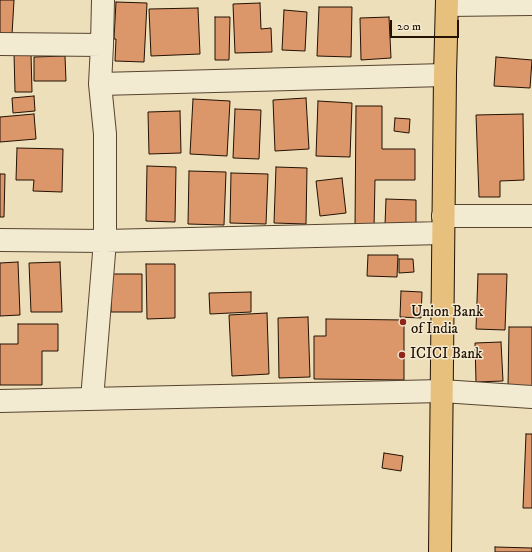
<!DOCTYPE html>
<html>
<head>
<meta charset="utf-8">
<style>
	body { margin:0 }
	#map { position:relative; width:532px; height:552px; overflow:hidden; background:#eddfb9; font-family:"IM FELL DW Pica",serif }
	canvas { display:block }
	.scale { position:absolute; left:390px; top:20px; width:69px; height:18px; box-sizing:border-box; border:2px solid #231104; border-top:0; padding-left:5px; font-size:12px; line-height:14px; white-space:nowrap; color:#231104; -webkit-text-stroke:3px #f3ead2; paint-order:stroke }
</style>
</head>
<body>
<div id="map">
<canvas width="532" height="552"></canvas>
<div class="scale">20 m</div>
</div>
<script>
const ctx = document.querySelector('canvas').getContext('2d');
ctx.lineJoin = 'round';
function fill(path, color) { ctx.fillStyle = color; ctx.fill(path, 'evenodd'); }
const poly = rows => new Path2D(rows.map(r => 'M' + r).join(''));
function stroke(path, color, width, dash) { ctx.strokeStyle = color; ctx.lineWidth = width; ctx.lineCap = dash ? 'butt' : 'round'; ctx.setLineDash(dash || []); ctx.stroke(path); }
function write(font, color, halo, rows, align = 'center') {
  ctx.font = font + ' "IM FELL DW Pica",serif'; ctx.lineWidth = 3; ctx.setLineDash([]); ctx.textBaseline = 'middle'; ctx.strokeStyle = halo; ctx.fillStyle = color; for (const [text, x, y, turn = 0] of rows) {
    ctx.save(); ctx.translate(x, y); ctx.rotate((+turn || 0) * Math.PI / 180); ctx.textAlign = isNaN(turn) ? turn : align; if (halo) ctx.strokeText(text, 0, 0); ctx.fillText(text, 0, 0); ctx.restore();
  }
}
const building = poly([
	[0,0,14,0,12,35,0,34,0,0],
	[116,2,147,3,144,62,115,61,116,39,114,39,116,2],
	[260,3,261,29,271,28,272,52,235,53,233,4,260,3],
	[319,7,352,7,351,57,317,56,319,7],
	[198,8,200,54,151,56,149,9,198,8],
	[284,10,307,12,305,51,282,50,284,10],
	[215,17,230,17,229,60,215,60,215,17],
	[389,17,391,58,361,60,360,18,389,17],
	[14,53,31,53,32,92,15,92,14,53],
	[65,56,66,81,34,81,34,57,65,56],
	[496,57,532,60,530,88,494,86,496,57],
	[34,96,35,111,13,113,12,98,34,96],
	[306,98,309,149,275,151,273,100,306,98],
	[193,99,230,101,227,156,190,154,193,99],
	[318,101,352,103,350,157,316,156,318,101],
	[356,106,382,106,382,149,415,149,415,180,375,180,374,229,355,229,356,106],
	[235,109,261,110,259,159,233,158,235,109],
	[180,111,181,153,149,154,148,112,180,111],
	[34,114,36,139,0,142,0,117,34,114],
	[523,114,524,180,500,181,500,197,479,197,476,115,523,114],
	[395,118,410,119,409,133,394,131,395,118],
	[17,148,63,149,62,192,33,191,34,180,16,180,17,148],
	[147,166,176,167,175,222,146,221,147,166],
	[276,167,307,168,306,224,274,223,276,167],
	[189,171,226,172,224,225,188,224,189,171],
	[231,173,268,174,266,224,230,223,231,173],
	[0,174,5,174,4,217,0,217,0,174],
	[342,178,346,213,320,216,316,181,342,178],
	[386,199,416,200,416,226,385,225,386,199],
	[368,255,398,255,397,277,367,276,368,255],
	[399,259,413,259,414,272,399,273,399,259],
	[18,262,20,315,0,316,0,263,18,262],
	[60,262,62,312,31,312,29,263,60,262],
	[146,264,175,264,175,318,147,319,146,264],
	[111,274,142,274,142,312,111,312,111,274],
	[478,274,507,274,505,330,476,329,478,274],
	[401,291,422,292,421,318,400,317,401,291],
	[251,292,251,312,210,314,209,293,251,292],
	[267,313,269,374,232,376,229,315,267,313],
	[308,317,310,377,279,378,278,318,308,317],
	[326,319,404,320,404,380,314,379,314,336,326,336,326,319],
	[18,324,58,324,58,351,42,351,42,385,0,385,0,344,18,344,18,324],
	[509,327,532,327,532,387,508,387,509,327],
	[501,342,503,381,476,382,475,343,501,342],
	[526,434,532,434,532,508,523,508,526,434],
	[384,453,403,456,401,471,382,468,384,453],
	[495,547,532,548,532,552,495,552,495,547]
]);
const minor = poly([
	[447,5,532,4],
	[0,44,102,45],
	[100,84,445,75],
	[443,216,532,216],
	[0,240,105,241,443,233],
	[92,399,105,241,105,134,100,84,102,45,103,0],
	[0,401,442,391,532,397]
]);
const major = poly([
	[440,552,445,75,447,0]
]);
const markers = [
	[403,322,4,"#8f2418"],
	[402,355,4,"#8f2418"]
];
const poiNames = [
	["Union Bank",411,313],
	["of India",411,330],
	["ICICI Bank",410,355]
];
fill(building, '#db976a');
stroke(building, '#231104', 1);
stroke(minor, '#564431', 24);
stroke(major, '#231104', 24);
stroke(minor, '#f3ead2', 22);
stroke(major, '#e6c07c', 22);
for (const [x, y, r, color] of markers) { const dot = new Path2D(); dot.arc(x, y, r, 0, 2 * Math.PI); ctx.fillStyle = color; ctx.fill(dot); stroke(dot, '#f3ead2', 1.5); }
write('15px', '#231104', '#f3ead2', poiNames, 'left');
</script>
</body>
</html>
